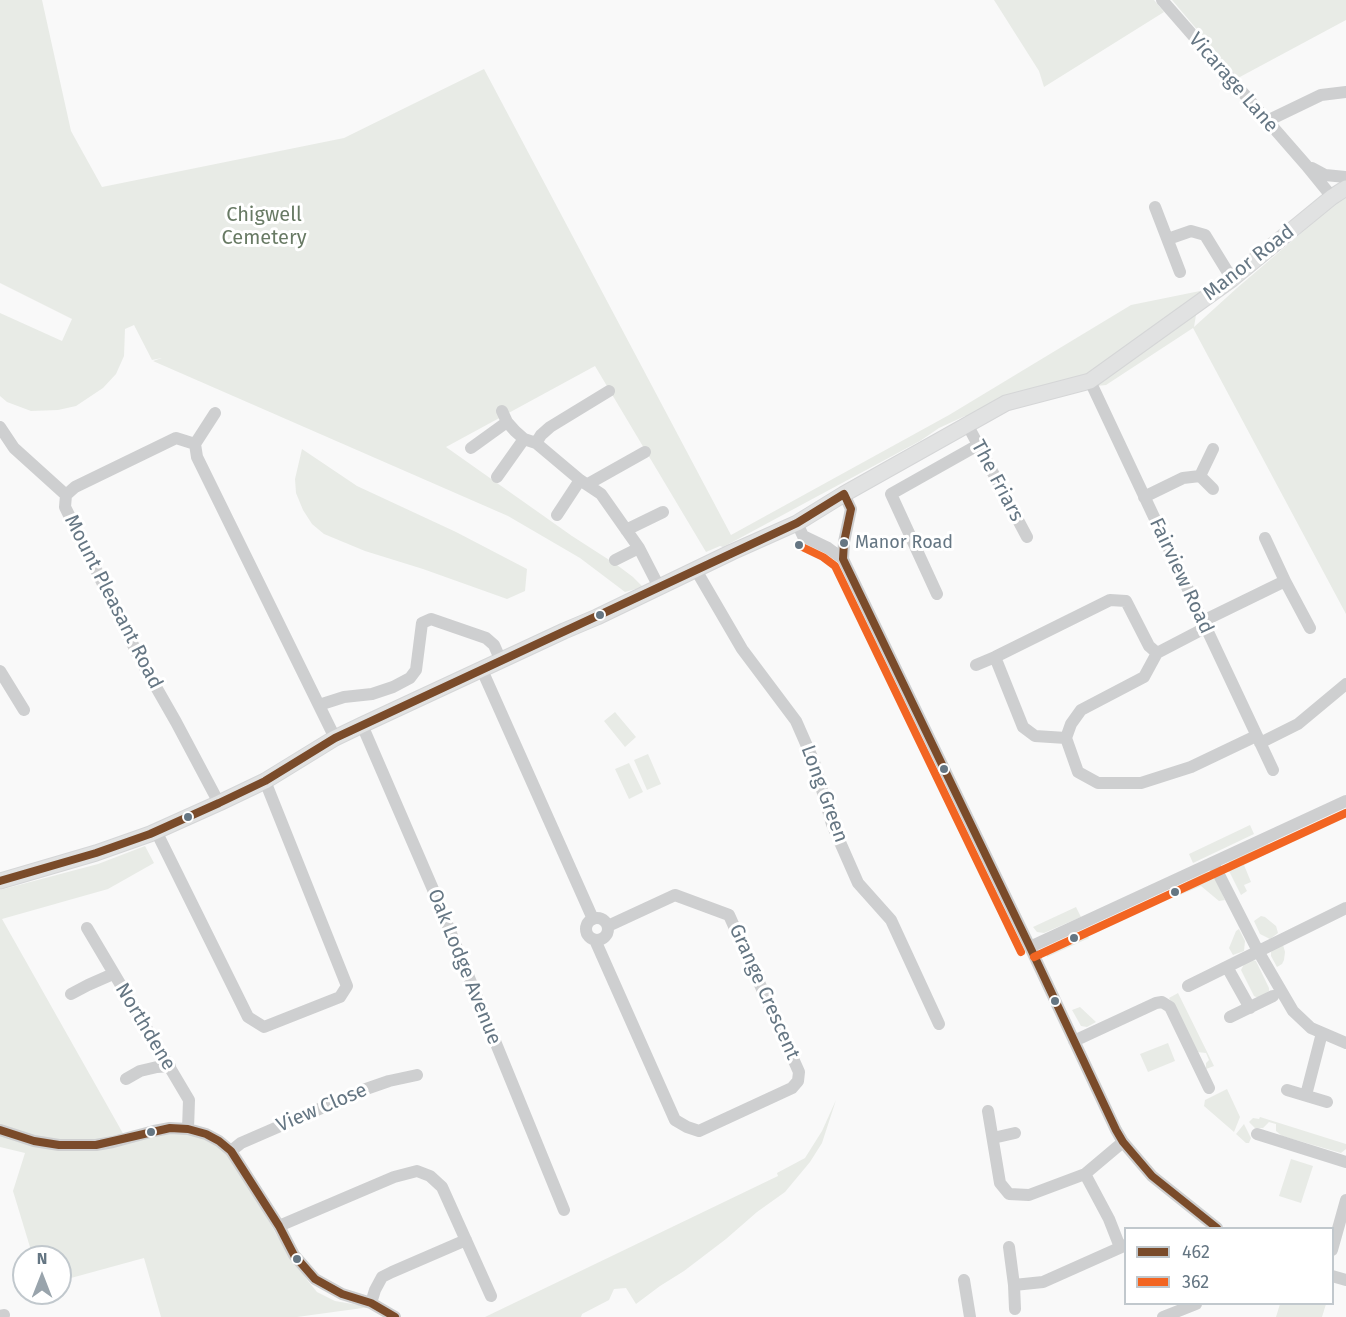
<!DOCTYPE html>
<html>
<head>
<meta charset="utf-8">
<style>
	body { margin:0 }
	#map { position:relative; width:1346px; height:1317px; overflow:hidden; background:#f9f9f9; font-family:"Fira Sans",sans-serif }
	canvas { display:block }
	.legend { position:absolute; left:1124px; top:1227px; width:210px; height:78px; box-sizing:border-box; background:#fff; border:2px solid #c1c8cd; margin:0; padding:8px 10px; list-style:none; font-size:18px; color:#657683 }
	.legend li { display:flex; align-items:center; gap:12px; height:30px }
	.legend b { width:30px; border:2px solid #c1c8cd }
	.north { position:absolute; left:12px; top:1245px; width:60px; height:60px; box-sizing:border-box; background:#fff; border:2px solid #c1c8cd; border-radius:50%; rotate:0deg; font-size:16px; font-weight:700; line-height:24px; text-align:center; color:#657683 }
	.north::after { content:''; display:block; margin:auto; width:21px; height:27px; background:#99a4ac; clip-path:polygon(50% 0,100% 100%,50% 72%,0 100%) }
</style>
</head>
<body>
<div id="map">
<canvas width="1346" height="1317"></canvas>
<ul class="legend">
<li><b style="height:8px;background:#7a4b2a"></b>462</li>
<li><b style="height:8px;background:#f26522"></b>362</li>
</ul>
<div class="north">N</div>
</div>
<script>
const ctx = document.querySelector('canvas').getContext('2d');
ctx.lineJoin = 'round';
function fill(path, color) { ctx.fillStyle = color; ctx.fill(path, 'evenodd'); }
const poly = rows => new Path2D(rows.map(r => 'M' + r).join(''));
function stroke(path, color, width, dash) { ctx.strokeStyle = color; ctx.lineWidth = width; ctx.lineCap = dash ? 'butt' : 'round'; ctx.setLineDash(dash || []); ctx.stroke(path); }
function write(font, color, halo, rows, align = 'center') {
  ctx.font = font + ' "Fira Sans",sans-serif'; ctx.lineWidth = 6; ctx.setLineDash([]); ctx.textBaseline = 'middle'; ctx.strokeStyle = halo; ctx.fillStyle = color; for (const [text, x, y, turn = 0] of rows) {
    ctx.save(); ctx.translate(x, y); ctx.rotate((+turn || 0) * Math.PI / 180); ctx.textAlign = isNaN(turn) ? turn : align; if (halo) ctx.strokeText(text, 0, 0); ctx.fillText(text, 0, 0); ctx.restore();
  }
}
const green = poly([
	[0,0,42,0,71,131,102,187,344,138,484,69,731,535,949,415,1131,305,1200,291,1194,327,1237,288,1334,205,1346,197,1346,614,1193,328,1106,385,1024,394,968,420,965,416,939,428,920,441,740,538,723,547,720,546,706,552,595,366,446,447,572,536,617,565,633,577,643,587,625,592,580,558,508,516,153,361,162,358,152,360,134,325,125,329,124,356,116,374,103,388,76,406,58,410,31,411,7,402,0,396,0,313,62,341,72,319,0,283],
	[994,0,1154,0,1164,12,1044,87,1039,71],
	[1172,0,1346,0,1346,20,1238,78],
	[302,449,357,486,456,532,527,569,525,591,507,599,423,569,365,551,324,534,312,524,303,510,296,493,295,479],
	[615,712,636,737,625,747,604,721],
	[648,754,661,784,647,790,634,760],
	[629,763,643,792,629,799,615,769],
	[1250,825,1254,834,1193,863,1189,854],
	[1267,841,1271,852,1244,865,1251,882,1244,885,1247,891,1241,895,1228,869,1230,859],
	[145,846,154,863,108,889,2,919,125,1137,184,1133,215,1142,234,1157,276,1234,308,1281,317,1292,335,1301,370,1307,297,1317,161,1317,144,1258,60,1281,60,1257,33,1257,13,1191,25,1153,0,1147,0,890,98,864],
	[1206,872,1214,875,1225,900,1219,901,1201,886,1175,897,1172,889],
	[1076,907,1081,917,1044,933,1037,932,1033,927],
	[1261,916,1265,917,1276,926,1278,933,1270,939,1260,934,1254,921],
	[1239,929,1245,941,1244,951,1233,955,1229,948,1236,931],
	[1085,930,1089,938,1047,957,1046,951,1048,947],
	[1283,945,1285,952,1284,960,1282,964,1277,967,1271,956,1271,952,1274,948],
	[1253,960,1256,961,1269,988,1269,991,1258,998,1254,996,1241,970,1244,964],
	[1178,993,1214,1066,1206,1069,1206,1063,1209,1060,1206,1053,1197,1052,1169,998],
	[1080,1007,1096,1022,1087,1027,1081,1026,1072,1010],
	[1168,1043,1175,1061,1148,1072,1140,1054],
	[1227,1089,1240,1117,1234,1132,1204,1106,1205,1100],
	[836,1100,822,1143,810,1162,785,1192,757,1212,726,1239,684,1271,660,1286,636,1304,626,1288,614,1289,609,1300,582,1314,581,1317,485,1317,778,1176,777,1173,805,1158,822,1131],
	[1260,1117,1346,1144,1346,1149,1341,1153,1282,1136,1276,1131,1276,1124,1269,1122,1263,1128,1255,1128,1249,1122,1253,1118,1259,1119],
	[1244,1124,1251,1138,1249,1143,1246,1143,1236,1134],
	[1291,1159,1313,1166,1301,1203,1279,1196],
	[1280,1304,1326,1304,1322,1317,1276,1317]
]);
const minor = poly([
	[1162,0,1306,165,1332,197],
	[1267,121,1321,95,1346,92],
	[1312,168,1325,175,1346,177],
	[1155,207,1180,272],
	[1168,239,1191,231,1205,235,1232,279],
	[1090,381,1273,770],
	[502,411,507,422,515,431,524,439,536,443,580,480,601,494,639,548,659,587],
	[215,413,195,444,197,457,335,738],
	[967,424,1027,537],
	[0,427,14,448,66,495],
	[536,443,541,435,550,427,609,391],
	[195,444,176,438,75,487,66,495,65,507,140,659,176,722,219,803],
	[471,448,507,422],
	[1200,476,1213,489],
	[497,477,524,439],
	[588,484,645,452],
	[1144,497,1183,478,1200,476,1213,449],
	[557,515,580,480],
	[797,523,803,536,828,548,843,559,1030,947,1116,1130,1123,1142,1152,1176,1217,1228],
	[626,530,663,512],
	[1265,538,1285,581,1310,628],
	[843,559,844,542,851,509,844,494],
	[615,560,639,548],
	[696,570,742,649,796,721,814,762,832,824,858,883,891,920,939,1024],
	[937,594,891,494,978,445],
	[1203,621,1285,581],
	[1205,628,1157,653,1144,677,1081,710,1071,724,1066,738,1078,772,1098,783,1141,783,1191,767,1256,736],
	[995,657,1023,727,1035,736,1066,738],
	[976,665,995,657,1110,600,1126,601,1149,646,1157,653],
	[482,670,593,919],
	[0,671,24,710],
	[319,705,344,697,372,694,393,687,410,678,416,670,422,623,431,619,486,638,494,645,501,661],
	[362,725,432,887,564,1210],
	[1260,743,1298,724,1346,684],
	[156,831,248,1017,264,1027,340,997,347,986,265,781],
	[1213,863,1258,951,1293,1011,1311,1028,1346,1043],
	'586 929a11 11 0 1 1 22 0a11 11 0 1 1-22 0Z',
	[87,928,189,1100,188,1129],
	[595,940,675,1120,687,1127,699,1131,792,1088,798,1081,799,1072,729,915,675,895,608,926],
	[1030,947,1346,801],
	[1227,967,1250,1008],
	[1188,986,1346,908],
	[71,994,88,985,113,974],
	[1230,1017,1273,996],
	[1074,1041,1156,1003,1162,1002,1170,1007,1209,1088],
	[126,1079,140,1071,157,1067,170,1066],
	[1287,1090,1327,1102],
	[1306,1095,1322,1033],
	[988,1111,1000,1183,1009,1194,1029,1195,1085,1174,1123,1142],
	[0,1130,34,1141,59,1145,96,1145,113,1142,154,1131,170,1128,188,1129,206,1134,219,1141,231,1151,279,1226,294,1255,315,1279,342,1294,371,1303,395,1317],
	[1257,1134,1346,1162],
	[993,1138,1015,1133],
	[231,1151,241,1143,363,1090,389,1081,417,1075],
	[1085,1174,1109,1219,1120,1247],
	[279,1226,394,1177,417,1171,430,1176,442,1187,491,1296],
	[1009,1247,1014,1285,1015,1309],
	[1332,1250,1346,1200],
	[1332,1276,1346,1280],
	[964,1280,970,1317],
	[1014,1285,1043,1282,1126,1245],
	[371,1303,375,1290,382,1277,392,1272,466,1240],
	[0,1316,4,1315],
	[1163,1317,1196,1304]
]);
const major = poly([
	[0,881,96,853,150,834,219,803,265,781,335,738,362,725,564,631,597,617,732,552,797,523,844,494,1006,403,1090,381,1232,279,1332,197,1346,188]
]);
const bus1 = poly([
	[0,881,96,853,150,834,219,803,265,781,335,738,797,523,844,494,851,509,844,542,843,559,1030,947,1116,1130,1123,1142,1152,1176,1217,1228],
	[0,1130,34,1141,59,1145,96,1145,170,1128,188,1129,206,1134,219,1141,231,1151,279,1226,294,1255,315,1279,342,1294,371,1303,395,1317]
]);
const bus2 = poly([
	[798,545,823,557,835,566,1021,952],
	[1034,957,1346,813]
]);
const markers = [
	[844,543,5,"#657683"],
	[799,545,5,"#657683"],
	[600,615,5,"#657683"],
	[944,769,5,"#657683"],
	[188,817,5,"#657683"],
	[1175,892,5,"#657683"],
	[1074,938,5,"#657683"],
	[1055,1001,5,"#657683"],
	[151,1132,5,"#657683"],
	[297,1259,5,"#657683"]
];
const busNames = [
	["Manor Road",855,543]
];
const streetNames = [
	["Vicarage Lane",1233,83,49],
	["Manor Road",1249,263,-38],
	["The Friars",997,481,62],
	["Fairview Road",1181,576,65],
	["Mount Pleasant Road",113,602,63],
	["Long Green",824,794,70],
	["Oak Lodge Avenue",464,967,68],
	["Grange Crescent",764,992,66],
	["Northdene",145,1027,59],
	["View Close",322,1108,-23]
];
const parkNames = [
	["Chigwell",264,215],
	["Cemetery",264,238]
];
fill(green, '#e8ebe6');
stroke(major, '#d5d6d7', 17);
stroke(minor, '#cecfd0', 12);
stroke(major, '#e1e2e2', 15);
stroke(bus1, '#7a4b2a', 8);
stroke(bus2, '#f26522', 8);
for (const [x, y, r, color] of markers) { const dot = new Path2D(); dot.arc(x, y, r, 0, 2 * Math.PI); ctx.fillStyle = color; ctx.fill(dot); stroke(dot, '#fff', 2); }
write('18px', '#657683', '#fff', busNames, 'left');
write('20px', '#657683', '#fff', streetNames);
write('20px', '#687a64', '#fff', parkNames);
</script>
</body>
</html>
